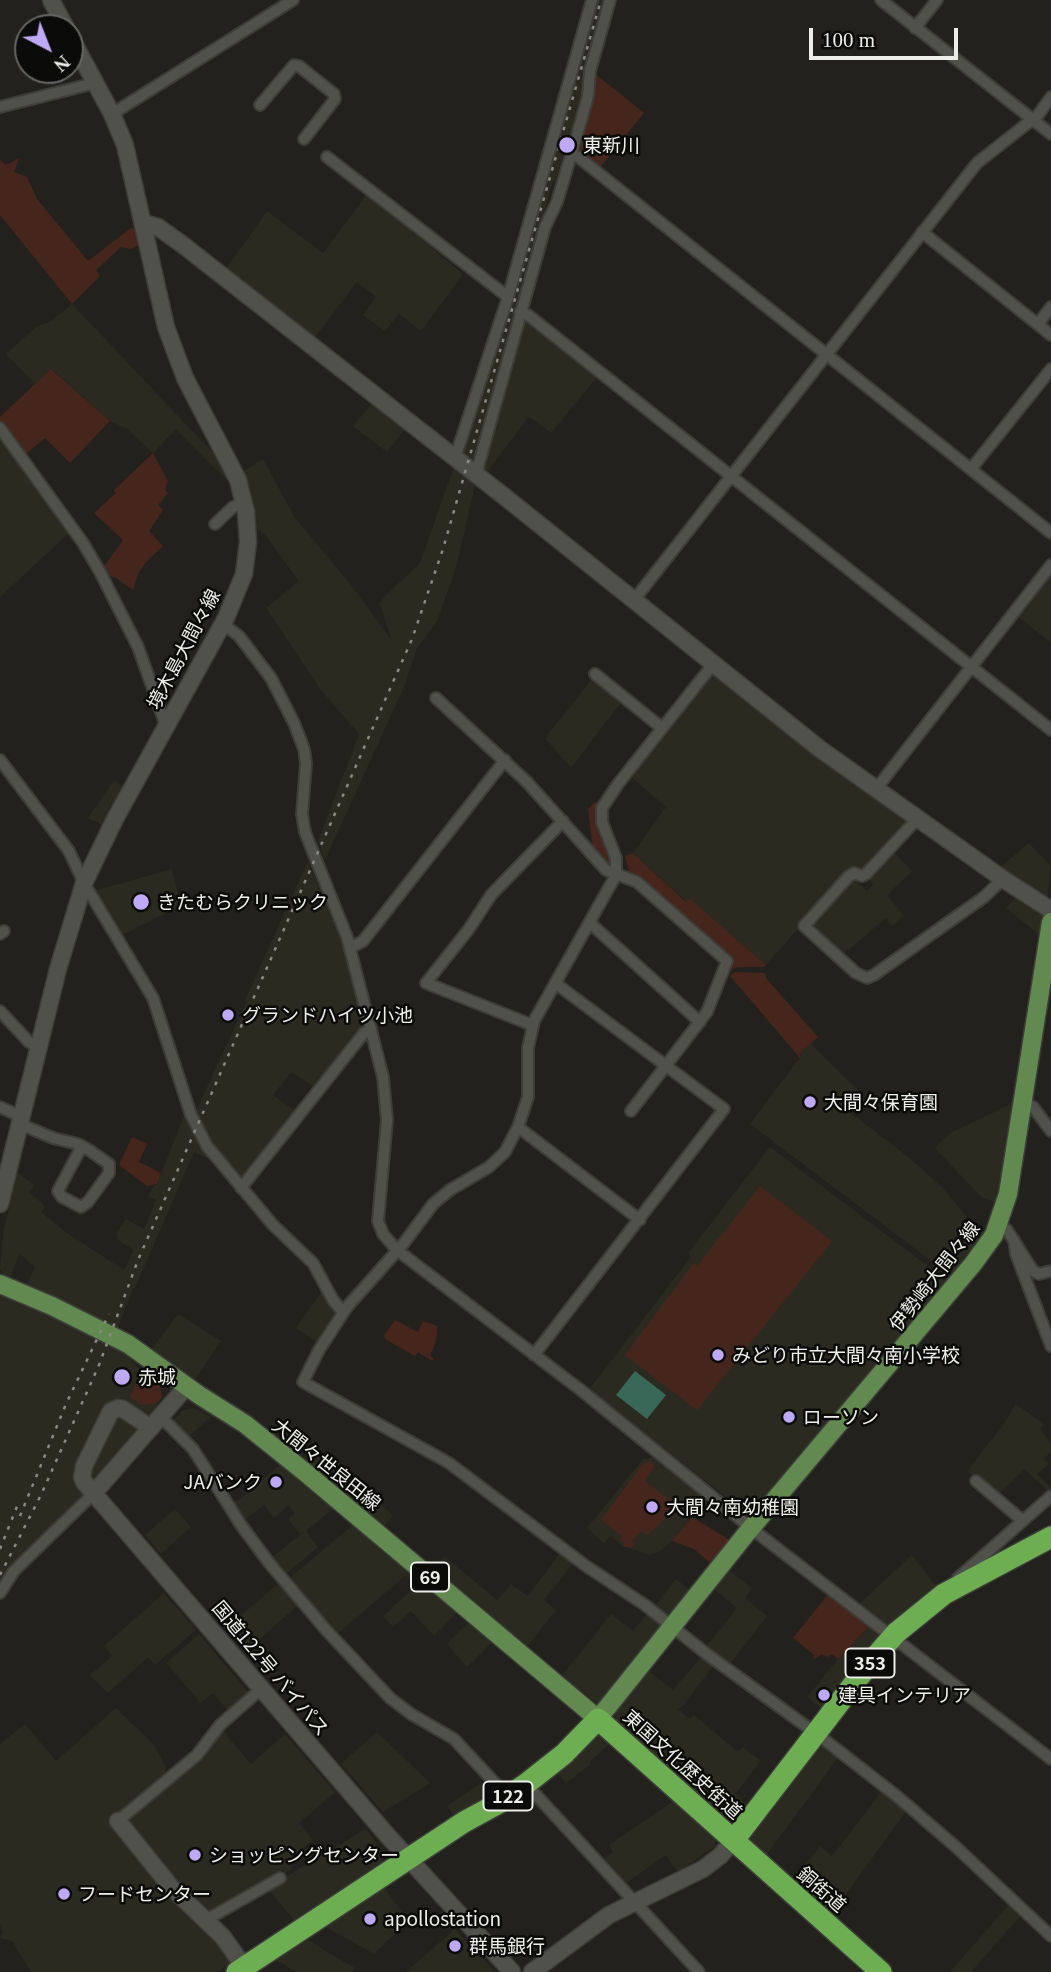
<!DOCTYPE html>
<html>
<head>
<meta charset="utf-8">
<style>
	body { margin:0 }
	#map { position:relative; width:1051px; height:1972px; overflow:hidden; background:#22211d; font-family:Georgia,serif }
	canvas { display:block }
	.north { position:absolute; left:14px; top:14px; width:70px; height:70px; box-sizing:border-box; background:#0b0b09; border:2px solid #656563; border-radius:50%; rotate:138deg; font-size:19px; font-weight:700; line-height:28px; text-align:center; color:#ededea }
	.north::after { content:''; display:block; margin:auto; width:24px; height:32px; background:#bea9f4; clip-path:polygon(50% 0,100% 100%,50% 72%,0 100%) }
	.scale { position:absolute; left:809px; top:28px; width:149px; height:32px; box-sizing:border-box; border:4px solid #ededea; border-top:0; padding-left:9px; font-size:21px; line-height:24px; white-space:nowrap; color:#ededea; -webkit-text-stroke:5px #0b0b09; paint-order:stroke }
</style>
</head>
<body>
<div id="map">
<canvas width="1051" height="1972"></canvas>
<div class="north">N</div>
<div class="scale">100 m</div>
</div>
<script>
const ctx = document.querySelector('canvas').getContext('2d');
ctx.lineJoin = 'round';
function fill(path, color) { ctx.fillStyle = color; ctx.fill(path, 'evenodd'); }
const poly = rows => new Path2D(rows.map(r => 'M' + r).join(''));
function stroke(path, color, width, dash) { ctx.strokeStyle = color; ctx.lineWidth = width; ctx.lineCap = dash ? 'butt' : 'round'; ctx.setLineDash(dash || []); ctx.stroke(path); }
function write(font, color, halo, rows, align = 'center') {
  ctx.font = font + ' Georgia,"Noto Sans JP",serif'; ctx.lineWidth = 5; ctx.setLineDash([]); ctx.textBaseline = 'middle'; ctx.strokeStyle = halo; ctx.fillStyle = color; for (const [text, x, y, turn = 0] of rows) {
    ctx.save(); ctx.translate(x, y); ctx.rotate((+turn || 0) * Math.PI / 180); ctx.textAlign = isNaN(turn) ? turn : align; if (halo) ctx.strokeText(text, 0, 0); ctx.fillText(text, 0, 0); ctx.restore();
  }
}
const built = poly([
	[596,0,608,0,567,152,564,152,555,182,553,181,476,464,461,458,463,450],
	[367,194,463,274,421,331,399,314,385,331,363,315,376,297,357,282,312,341,224,272,267,211,323,253],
	[72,304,215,455,234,487,176,429,153,453,127,429,110,421,52,369,35,384,6,354,36,327,51,321],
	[524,317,598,376,551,433,529,417,485,474,482,471],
	[373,402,405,426,405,429,387,452,353,426],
	[0,439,68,534,0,597],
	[263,459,295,518,348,581,391,639,380,604,384,597,420,563,455,464,476,481,456,568,437,621,417,648,404,687,325,860,318,841,359,734,320,689,266,608,299,581,266,536,255,527,241,473],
	[1049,573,1051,575,1051,643,1016,615],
	[717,673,911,818,863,872,851,869,766,965,690,900,687,902,633,853,666,807,629,775,710,675],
	[593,678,622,701,571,768,545,738],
	[114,780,125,788,104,826,88,818],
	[1029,843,1051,866,1047,901,997,870],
	[892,853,894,853,912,871,887,895,904,916,892,926,886,918,842,955,811,927,810,924,853,879,867,891,873,885,869,877],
	[308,861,343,943,365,1026,316,1088,291,1072,273,1095,295,1111,296,1114,246,1180,239,1180,216,1154,195,1113,247,1001,245,1000],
	[172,869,181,905,121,936,97,890],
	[1018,895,1045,914,1043,938,1006,908],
	[810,1043,861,1093,848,1111,911,1159,942,1187,965,1215,981,1242,954,1278,750,1124,802,1055,801,1053],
	[1013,1098,1015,1103,999,1203,982,1198,935,1148,950,1133,1009,1105],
	[185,1113,203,1151,209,1159,194,1152,135,1288,133,1288,117,1330,26,1286,35,1267,22,1256,19,1255,10,1278,4,1275,0,1269,3,1235,17,1172,34,1185,29,1192,45,1206,41,1212,67,1233,124,1270,134,1250,118,1240,117,1232,126,1219,144,1229,156,1200,148,1196,154,1185,157,1184],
	[770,1147,949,1282,749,1515,592,1392,591,1387,691,1257,688,1253],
	[324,1288,338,1317,321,1345,296,1328],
	[0,1296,32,1305,117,1346,138,1368,159,1381,162,1397,157,1403,159,1407,0,1588],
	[178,1314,221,1341,195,1380,151,1350],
	[1016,1404,1044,1424,1040,1430,1051,1443,1051,1452,1044,1458,1049,1464,1037,1474,1051,1488,1049,1492,1024,1469,998,1495,967,1471,1004,1424],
	[193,1408,211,1417,188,1437,172,1422,183,1410],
	[318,1452,393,1515,384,1527,309,1464],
	[654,1455,707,1498,672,1541,659,1552,650,1555,623,1546,610,1536,604,1544,587,1528,643,1459,651,1458],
	[281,1464,334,1508,306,1531,318,1547,285,1575,270,1559,305,1531,300,1534,288,1519,295,1513,288,1506,274,1518,264,1505,242,1522,228,1502,239,1500],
	[175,1509,191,1527,161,1554,145,1535],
	[354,1524,457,1612,434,1636,411,1611,393,1627,383,1616,417,1585,406,1575,335,1636,288,1579],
	[561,1552,574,1562,544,1600,556,1610,526,1648,434,1568,444,1556,497,1600,511,1584,528,1596],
	[912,1555,939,1590,893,1628,860,1603],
	[728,1570,752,1588,745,1598,767,1616,729,1665,706,1647,737,1608,713,1588],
	[676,1579,692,1592,670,1620,654,1607],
	[279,1583,298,1605,245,1652,225,1629],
	[164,1593,196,1630,155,1665,148,1657,108,1693,90,1675,112,1656,104,1646],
	[648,1612,666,1625,601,1706,561,1677,611,1614,633,1631],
	[468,1623,492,1642,467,1667,447,1644],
	[871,1624,885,1636,826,1712,807,1697,838,1659],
	[199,1634,249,1693,229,1712,213,1693,201,1703,166,1663],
	[703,1655,715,1664,681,1708,678,1709,690,1719,694,1715,738,1752,743,1747,761,1761,735,1794,750,1807,734,1829,616,1723,615,1712,647,1670,673,1690],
	[116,1708,154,1745,166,1767,165,1773,114,1818,215,1937,232,1962,218,1972,31,1972,12,1941,0,1938,3,1933,0,1925,0,1744,25,1724,56,1761],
	[222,1730,251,1764,285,1734,335,1792,299,1823,313,1840,288,1861,293,1868,285,1873,283,1870,213,1912,207,1913,175,1884,128,1825,129,1815],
	[377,1732,430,1783,383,1812,341,1764],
	[598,1733,611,1742,590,1762,591,1764,566,1783,555,1770],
	[822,1742,840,1755,765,1857,752,1846,747,1835],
	[487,1779,498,1791,478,1805,454,1816,447,1806],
	[883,1790,907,1810,831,1915,793,1881,820,1846,832,1856],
	[675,1800,715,1838,715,1846,678,1872,666,1855,626,1883,604,1858,613,1852,609,1845],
	[366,1829,385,1855,382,1862,294,1920,267,1888],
	[383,1886,408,1920,374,1954,324,1926],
	[1011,1902,1023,1913,971,1972,950,1972],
	[455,1929,495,1972,406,1972,431,1950],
	[307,1938,322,1949,355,1968,352,1972,296,1972,275,1959]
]);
const green = poly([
	[593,72,644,113,599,169,578,147],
	[19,158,14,172,27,177,37,199,88,261,131,228,138,229,142,244,130,249,121,247,96,270,100,276,72,304,0,215,0,160,6,165],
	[51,369,110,421,70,463,45,438,25,455,0,422,0,417],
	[153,453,168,481,165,489,168,493,158,505,163,510,149,531,163,546,147,561,139,572,133,590,116,578,107,575,103,568,123,540,94,513,116,493,114,490],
	[597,802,597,817,611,856,612,868,609,869,593,849,588,809,594,803],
	[633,853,686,902,690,899,766,965,763,967,738,967,726,972,733,960,649,888,630,875,625,856],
	[735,972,765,973,766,978,818,1037,801,1052,800,1058,730,976],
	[132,1137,147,1144,139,1162,161,1173,157,1184,147,1186,119,1165],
	[760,1186,832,1241,697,1410,625,1355,694,1263,697,1266],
	[395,1320,418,1332,423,1321,437,1326,436,1341,430,1356,434,1359,432,1361,418,1352,415,1356,385,1339,384,1335],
	[142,1371,159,1381,162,1397,157,1403,142,1405,130,1397],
	[650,1461,655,1466,645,1481,673,1503,674,1506,660,1524,647,1535,642,1531,632,1541,635,1545,631,1548,623,1546,625,1543,620,1539,622,1536,601,1520,642,1465],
	[692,1517,733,1542,714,1566,694,1549,672,1541],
	[830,1592,871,1624,838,1659,832,1654,827,1657,822,1654,815,1659,813,1658,814,1655,793,1638]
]);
const water = poly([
	[635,1371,666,1395,647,1419,616,1395]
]);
const street = poly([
	[881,0,1051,134],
	[915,28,937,0],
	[260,105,294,65,299,66,334,94,335,99,304,139],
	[0,107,95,83],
	[112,114,293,0],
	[571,154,577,156,1051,533],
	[327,157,508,297],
	[922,232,1051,335],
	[520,312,528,315,1051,730],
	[1038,324,1051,307],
	[0,428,83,543,100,572,138,647,166,726],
	[455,458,508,297,592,0],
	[971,469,1051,369],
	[475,473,478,467,545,227,557,202,577,135,588,96,590,71,610,0],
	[215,524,233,507,244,502],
	[634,600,977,163,1038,115,1051,97],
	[223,624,239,636,271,678,294,723,304,749,306,763,302,814,305,832,347,937,383,1077,387,1120,378,1221,383,1234,397,1250,582,1391,756,1532,1051,1759],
	[714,663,618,784,602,808,602,822,616,858,616,875,534,1021,528,1048,528,1097,518,1127,505,1152,489,1167,450,1190,433,1204,404,1243,347,1307,319,1350,303,1382,449,1463,586,1566,645,1605,708,1655,821,1737,898,1797,956,1847,1051,1936],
	[595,674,662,728],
	[436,698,527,782,606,870,637,882,727,961,707,1012,631,1111],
	[0,760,69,851,84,883,153,998,191,1115,207,1146,273,1225,313,1263,333,1300,343,1312],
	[876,789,1051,565],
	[918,818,866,874,862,876,854,873,849,876,804,926,856,973,867,978,874,975,984,897,1003,879],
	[590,923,700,1022],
	[0,934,4,931],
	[350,948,363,941,505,760],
	[0,1011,29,1042,39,1048],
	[532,1025,426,983,469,929,491,895,563,821],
	[1024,1102,1033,1107,1051,1131],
	[0,1107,22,1117],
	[20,1124,53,1138,78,1144,82,1146,89,1150,109,1164,109,1173,88,1202,81,1207,62,1197,58,1191,82,1146],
	[518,1127,640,1220],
	[241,1188,364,1033,371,1029],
	[999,1225,1007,1230,1033,1271,1039,1274,1051,1271],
	[1014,1240,1016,1254,1051,1346],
	[534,1355,724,1109,555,983],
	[161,1417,193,1449,241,1525,270,1564,327,1631,390,1698,411,1714,454,1739,508,1797],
	[976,1481,1023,1521],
	[958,1578,1051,1496],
	[0,1593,14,1571,94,1493],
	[526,1784,699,1972],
	[118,1821,197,1755,220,1725,261,1689],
	[206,1920,280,1878]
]);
const secondary = poly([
	[51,0,66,28],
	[143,223,158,227,183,245,505,497,820,749,1003,879,1051,910],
	[0,1204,58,969,84,883,115,819,226,618,244,574,248,542,246,512,238,480,185,378,166,327,125,145,112,114,70,36],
	[151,1428,123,1409,119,1408,111,1411,84,1466,82,1477,84,1482,387,1835,512,1972],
	[94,1493,186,1387],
	[118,1821,171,1887,223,1937,244,1967],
	[532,1972,609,1915,703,1869,720,1856,734,1840]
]);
const primary = poly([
	[0,1284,52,1306,128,1344,199,1395,245,1424,306,1473,598,1719,746,1534,973,1264,994,1235,1008,1194,1051,922]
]);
const highway = poly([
	[734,1840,869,1664,896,1633,944,1594,1051,1537],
	[237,1972,464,1822,497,1804,526,1784,564,1754,598,1719,881,1972]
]);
const rail = poly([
	[20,1516,66,1404,109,1314],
	[0,1549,18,1504],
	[0,1575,41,1495,99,1365,138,1260,412,639,443,549,601,0]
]);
const markers = [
	[567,145,9,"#bea9f4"],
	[141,902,9,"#bea9f4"],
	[228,1015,7,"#bea9f4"],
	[810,1102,7,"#bea9f4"],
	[718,1355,7,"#bea9f4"],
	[122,1377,9,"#bea9f4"],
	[789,1417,7,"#bea9f4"],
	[276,1482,7,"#bea9f4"],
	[652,1507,7,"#bea9f4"],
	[824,1695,7,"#bea9f4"],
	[195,1855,7,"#bea9f4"],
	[64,1894,7,"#bea9f4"],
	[370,1919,7,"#bea9f4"],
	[455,1946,7,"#bea9f4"]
];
const shields = [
	[430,1577,38],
	[870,1663,49],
	[508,1796,49]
];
const shieldNames = [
	["69",430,1577],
	["353",870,1663],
	["122",508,1796]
];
const poiNames = [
	["東新川",583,145],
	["きたむらクリニック",157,902],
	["グランドハイツ小池",242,1015],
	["大間々保育園",824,1102],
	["みどり市立大間々南小学校",732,1355],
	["赤城",138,1377],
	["ローソン",803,1417],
	["JAバンク",262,1482,"right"],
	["大間々南幼稚園",666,1507],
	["建具インテリア",838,1695],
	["ショッピングセンター",209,1855],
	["フードセンター",78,1894],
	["apollostation",384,1919],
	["群馬銀行",469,1946]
];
const streetNames = [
	["境木島大間々線",183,649,-62],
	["伊勢崎大間々線",934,1276,-52],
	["大間々世良田線",327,1464,39],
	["国道122号 バイパス",271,1668,50],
	["東国文化歴史街道",683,1764,42],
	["銅街道",822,1889,41]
];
fill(built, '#2b2a20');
fill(green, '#46261c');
fill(water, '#396758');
stroke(street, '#3d3d39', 14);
stroke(secondary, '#3d3d39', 19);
stroke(primary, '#3d3d39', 21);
stroke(highway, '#3d3d39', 24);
stroke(street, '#51514c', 10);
stroke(secondary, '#51514c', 16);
stroke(primary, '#628950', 18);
stroke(highway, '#6dae52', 21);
stroke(rail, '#8a8986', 2.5, [3.5, 7]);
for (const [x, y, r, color] of markers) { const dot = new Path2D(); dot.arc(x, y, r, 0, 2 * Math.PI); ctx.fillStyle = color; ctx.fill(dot); stroke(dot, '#0b0b09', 2.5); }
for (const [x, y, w] of shields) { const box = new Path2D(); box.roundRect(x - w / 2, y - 14.5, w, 29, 5); ctx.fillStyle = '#0b0b09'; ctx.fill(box); stroke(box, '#ededea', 2); }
write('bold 18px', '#ededea', null, shieldNames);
write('19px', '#ededea', '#0b0b09', poiNames, 'left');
write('19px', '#ededea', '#0b0b09', streetNames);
</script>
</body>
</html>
